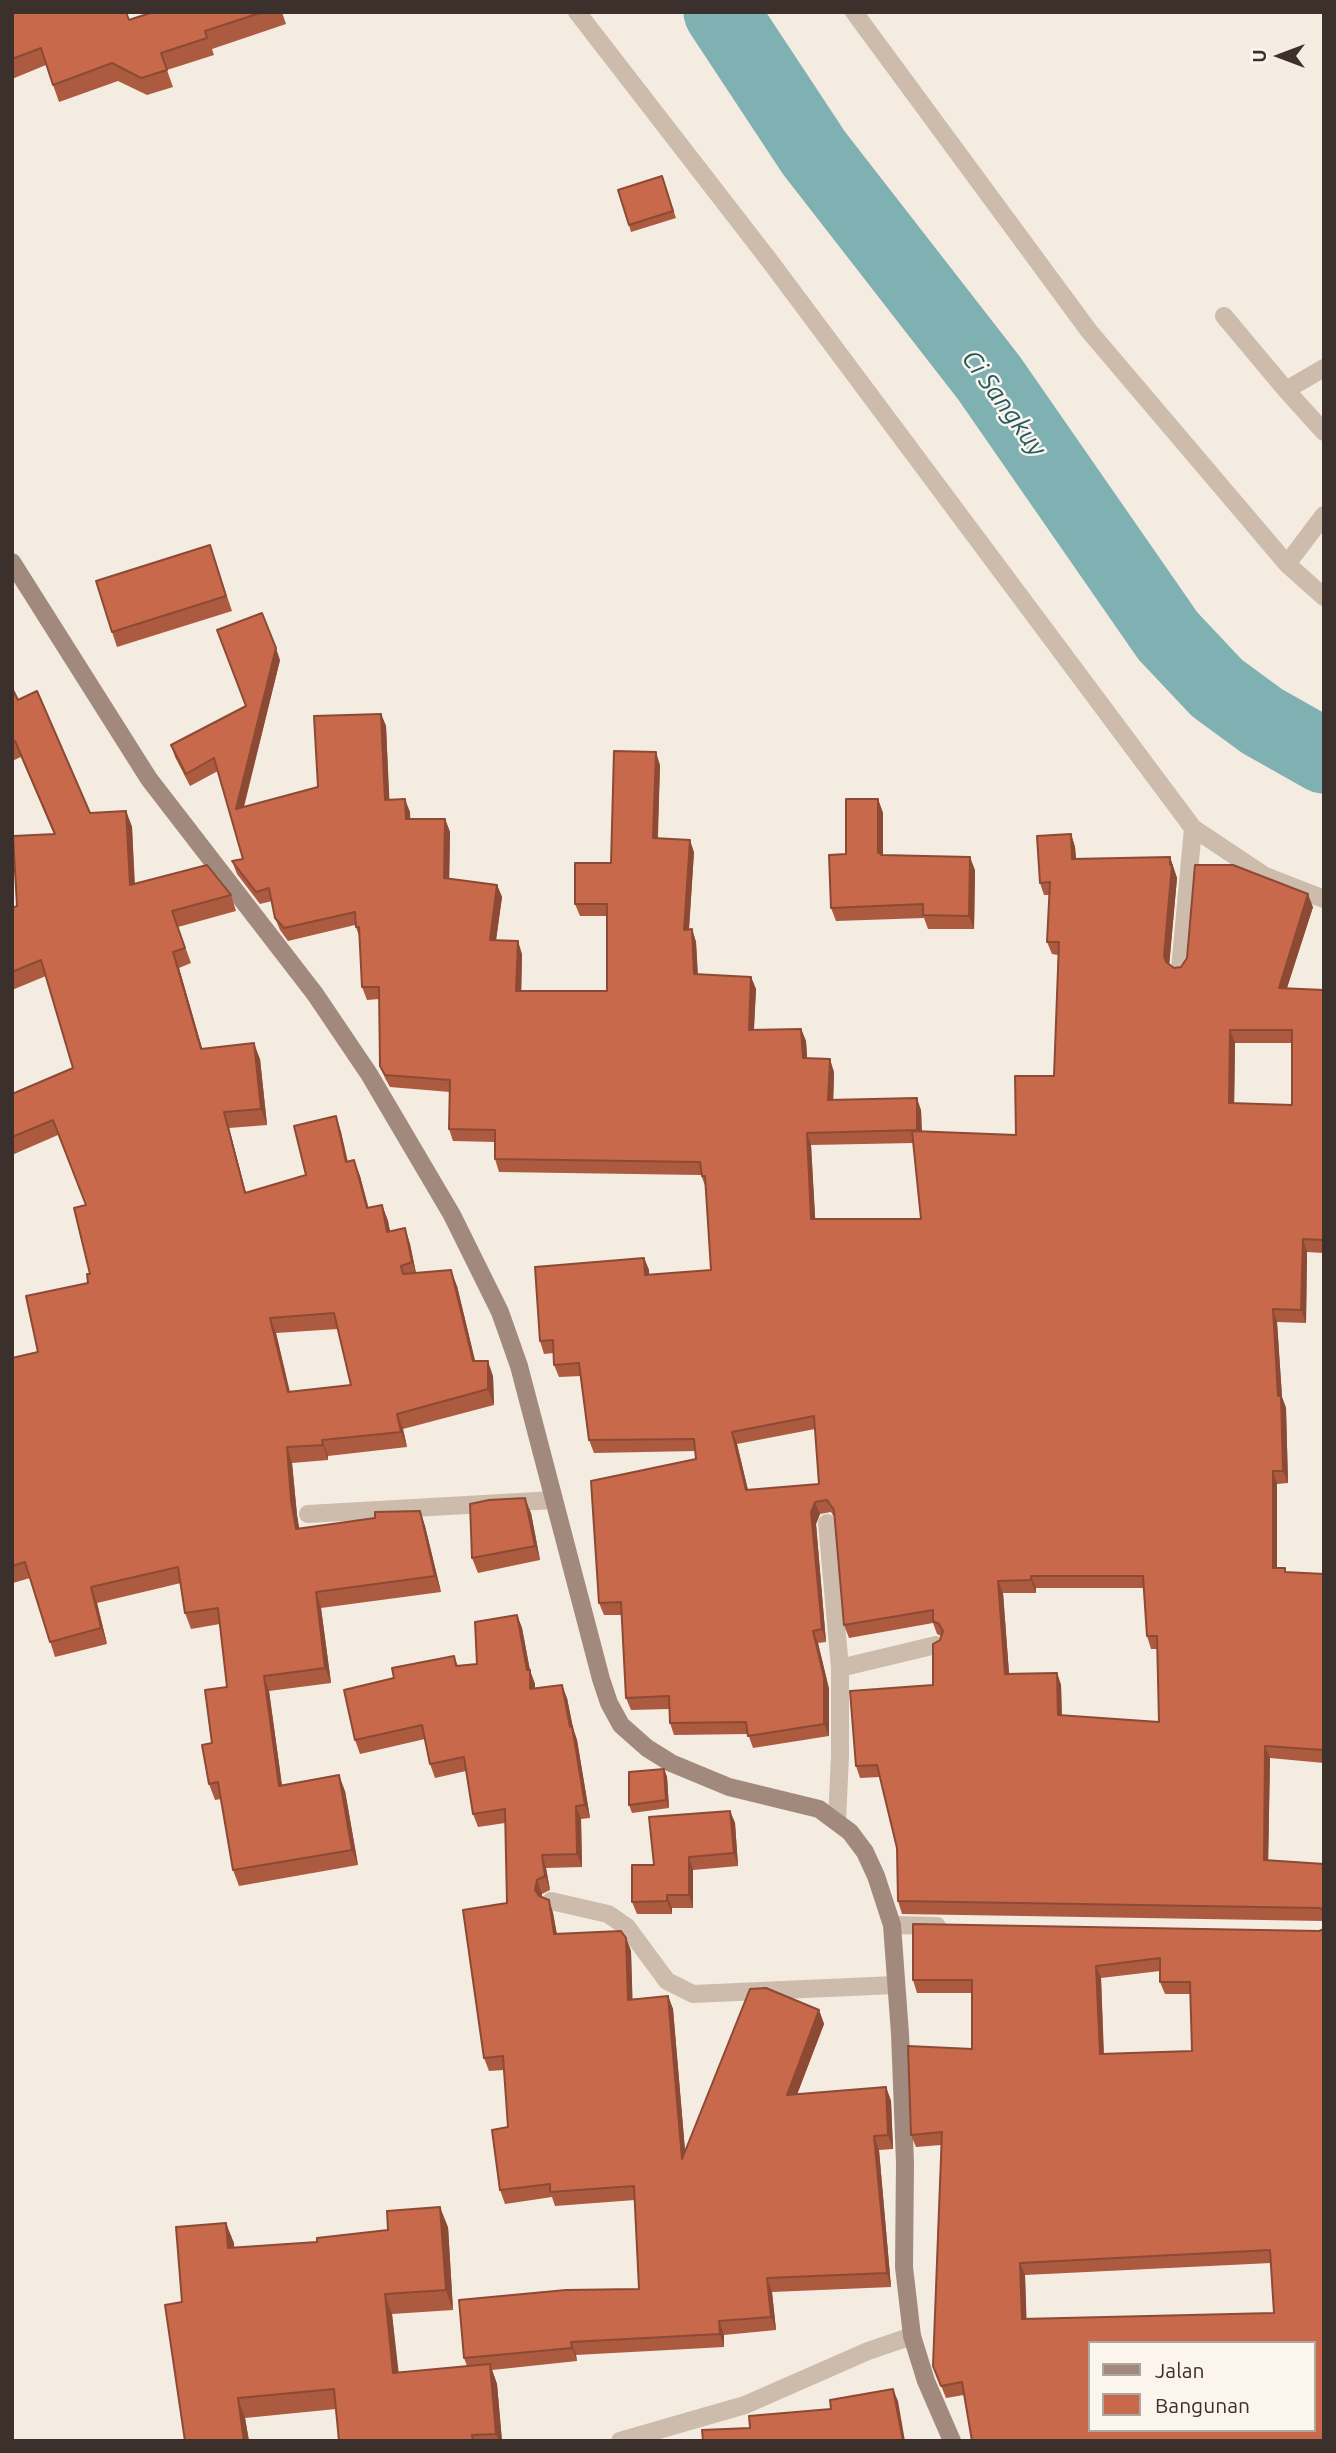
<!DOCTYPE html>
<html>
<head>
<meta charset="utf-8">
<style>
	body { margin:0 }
	#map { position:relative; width:1336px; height:2453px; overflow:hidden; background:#f4ebe1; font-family:Ubuntu,sans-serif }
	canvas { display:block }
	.frame { position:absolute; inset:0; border:14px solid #3b302b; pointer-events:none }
	.legend { position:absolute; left:1088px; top:2341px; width:228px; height:91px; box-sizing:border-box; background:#fbf5ee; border:2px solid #aea6a0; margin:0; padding:9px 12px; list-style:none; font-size:21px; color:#3b302b }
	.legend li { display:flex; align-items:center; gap:14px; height:35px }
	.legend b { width:35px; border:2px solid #aea6a0 }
	.north { position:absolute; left:1245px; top:21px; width:70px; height:70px; -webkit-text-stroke:5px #fbf5ee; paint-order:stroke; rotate:270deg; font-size:19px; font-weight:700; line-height:28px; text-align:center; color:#3b302b }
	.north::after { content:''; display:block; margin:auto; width:24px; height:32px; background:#3b302b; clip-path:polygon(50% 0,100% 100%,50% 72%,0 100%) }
</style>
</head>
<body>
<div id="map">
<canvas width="1336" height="2453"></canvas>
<div class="frame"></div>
<ul class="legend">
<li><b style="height:9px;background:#a18a7d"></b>Jalan</li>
<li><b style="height:19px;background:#c8694b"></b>Bangunan</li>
</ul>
<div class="north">U</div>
</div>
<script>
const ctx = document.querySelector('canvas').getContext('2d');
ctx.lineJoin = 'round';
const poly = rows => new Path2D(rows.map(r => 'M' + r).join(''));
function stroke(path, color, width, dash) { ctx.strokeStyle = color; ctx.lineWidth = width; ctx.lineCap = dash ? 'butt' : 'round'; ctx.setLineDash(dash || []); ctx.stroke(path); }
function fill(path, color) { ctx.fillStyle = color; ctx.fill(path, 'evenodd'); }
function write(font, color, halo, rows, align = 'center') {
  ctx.font = font + ' Ubuntu,sans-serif'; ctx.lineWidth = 5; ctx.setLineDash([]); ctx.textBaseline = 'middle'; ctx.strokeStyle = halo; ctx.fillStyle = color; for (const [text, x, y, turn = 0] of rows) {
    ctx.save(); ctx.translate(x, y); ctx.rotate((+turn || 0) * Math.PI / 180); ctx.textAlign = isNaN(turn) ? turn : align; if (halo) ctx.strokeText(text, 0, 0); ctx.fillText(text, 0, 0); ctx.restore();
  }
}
const river = poly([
	[721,12,814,153,989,378,1168,636,1217,688,1262,721,1324,756]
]);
const lane = poly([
	[854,12,1089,331,1287,564],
	[620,2441,745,2405,868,2351,912,2336]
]);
const street = poly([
	[577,12,769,260,1193,828,1265,876,1324,899],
	[1224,316,1286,390],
	[1324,368,1286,390,1324,432],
	[1324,515,1287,564,1324,597],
	[1180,969,1193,828],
	[308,1514,554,1500],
	[827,1523,840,1668],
	[837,1820,840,1756,840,1668,936,1645],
	[551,1901,608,1914,627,1927,667,1981,693,1994,895,1985],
	[892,1925,937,1926]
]);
const secondary = poly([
	[12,562,149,779,315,994,369,1074,452,1215,500,1312,519,1366,601,1679,609,1703,621,1725,647,1748,671,1763,729,1787,819,1809,850,1832,865,1852,876,1876,892,1925,900,2034,905,2163,904,2267,912,2336,926,2381,952,2441]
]);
const wall = poly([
	[12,12,129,20,153,12,282,12,286,24,212,49,214,55,167,70,173,87,147,95,118,81,59,102,46,65,12,79],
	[662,176,676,218,631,232,629,225],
	[210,545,232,611,117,647,112,632],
	[280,660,244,807,318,787,381,714,386,726,389,800,410,812,410,819,445,819,450,832,449,879,497,885,502,897,496,941,522,954,521,991,607,991,607,916,580,916,575,904,611,863,660,765,658,838,694,852,689,930,692,929,696,942,698,974,751,977,756,989,754,1030,801,1029,806,1041,807,1059,834,1072,833,1100,921,1110,922,1132,1016,1135,1054,1076,1058,955,1052,954,1047,942,1049,895,1044,895,1040,883,1071,834,1075,847,1076,859,1170,857,1177,878,1169,964,1174,968,1181,967,1313,907,1287,988,1324,990,1324,1253,1307,1252,1306,1323,1277,1322,1282,1397,1286,1408,1288,1483,1277,1484,1277,1568,1285,1568,1286,1572,1324,1574,1324,1763,1270,1758,1268,1860,1324,1864,1324,1921,902,1914,898,1901,897,1848,880,1777,860,1778,856,1766,933,1685,941,1636,937,1634,933,1623,849,1638,844,1625,834,1517,831,1512,820,1514,816,1524,826,1642,818,1643,829,1689,829,1736,753,1748,748,1734,674,1735,670,1723,669,1709,631,1710,626,1698,622,1615,604,1615,599,1603,696,1459,695,1451,594,1453,589,1440,581,1376,559,1377,554,1365,554,1353,544,1354,540,1341,644,1258,649,1270,649,1275,711,1270,706,1188,701,1175,499,1172,495,1159,495,1142,453,1141,449,1129,450,1092,390,1087,385,1078,380,1066,379,999,367,1000,362,987,360,938,355,925,288,941,280,930,275,918,272,901,260,904,237,874,232,861,243,859,218,771,190,786,175,757,171,745,246,706],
	[1235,1043,1292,1043,1292,1105,1234,1103],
	[914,1143,921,1219,815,1219,811,1145],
	[815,1429,819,1484,748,1490,737,1444],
	[1036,1588,1144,1588,1147,1636,1151,1649,1158,1649,1159,1722,1062,1716,1061,1685,1057,1673,1009,1674,1003,1593,1036,1593],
	[12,688,18,700,90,813,126,811,132,827,135,884,231,895,236,911,178,927,191,963,179,968,202,1049,260,1059,267,1125,229,1128,246,1193,306,1175,336,1116,341,1132,348,1162,354,1160,360,1176,368,1208,382,1205,388,1221,390,1231,405,1228,410,1244,416,1273,457,1286,475,1361,493,1376,494,1405,403,1429,407,1447,328,1456,328,1460,292,1463,297,1515,299,1529,375,1518,420,1511,425,1526,441,1592,321,1608,331,1683,269,1691,282,1785,345,1791,358,1865,239,1886,233,1870,221,1799,215,1800,209,1784,212,1743,227,1687,220,1624,191,1629,185,1613,181,1583,97,1603,107,1644,55,1657,30,1578,13,1583,12,1581,12,1358,38,1352,88,1283,90,1274,86,1205,58,1135,12,1155,12,1094,73,1068,46,976,12,990,12,908,17,906,54,834,21,757,12,761],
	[338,1329,351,1385,290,1392,276,1333],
	[878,799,883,813,883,855,975,870,974,929,928,929,924,918,836,921,831,908,846,854],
	[531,1513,540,1560,478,1573,472,1558],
	[517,1615,522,1628,530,1670,535,1684,535,1689,567,1698,573,1728,577,1740,590,1818,581,1819,582,1867,546,1868,550,1890,542,1894,542,1897,549,1900,553,1913,557,1934,626,1938,631,1951,632,1999,668,1996,673,2009,685,2151,819,2010,824,2024,797,2094,886,2087,891,2101,893,2149,879,2150,891,2287,772,2292,776,2330,724,2335,724,2347,576,2355,577,2361,492,2370,497,2384,502,2441,339,2441,336,2409,245,2418,249,2441,185,2441,182,2302,234,2243,234,2248,317,2242,448,2227,453,2310,392,2314,398,2373,467,2366,464,2358,639,2289,635,2200,555,2206,552,2197,505,2204,500,2190,508,2127,504,2070,489,2071,484,2058,507,1903,505,1823,478,1827,473,1814,466,1771,435,1778,430,1764,425,1739,360,1754,355,1740,394,1678,454,1656,458,1666,477,1664],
	[664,1769,667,1777,669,1808,632,1813,629,1805],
	[730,1811,735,1823,738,1866,693,1870,693,1908,672,1908,672,1914,637,1914,632,1902,654,1865],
	[913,1924,1319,1931,1324,1929,1324,2441,972,2441,964,2395,946,2398,933,2366,941,2145,916,2147,911,2135,908,2046,972,2049,972,1993,917,1993,913,1980],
	[1160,1971,1160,1982,1165,1994,1190,1994,1192,2051,1104,2054,1101,1978],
	[1271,2263,1274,2313,1026,2319,1025,2275],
	[1089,2343,1313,2343,1313,2430,1089,2430]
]);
const shadedWall = poly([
	[276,648,280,660,240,821,236,809],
	[381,714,386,726,390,813,385,800],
	[656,752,660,765,657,850,653,838],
	[405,799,410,812,411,832,406,819],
	[878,799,883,813,883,857,878,853],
	[126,811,132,827,135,901,130,885],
	[445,819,450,832,449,890,444,878],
	[1071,834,1075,847,1077,871,1072,859],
	[690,840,694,852,688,942,684,930],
	[970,857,975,870,974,929,969,916],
	[1170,857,1177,878,1169,968,1166,962,1164,956],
	[497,885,502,897,494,953,490,940],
	[1308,894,1313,907,1283,1000,1279,988],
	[692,929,696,942,698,986,694,974],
	[518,941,522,954,521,1004,516,991],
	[173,952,179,968,207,1065,201,1049],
	[751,977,756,989,753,1043,749,1030],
	[801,1029,806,1041,808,1071,803,1058],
	[1230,1030,1235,1043,1234,1115,1229,1103],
	[254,1043,260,1059,267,1125,261,1109],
	[830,1059,834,1072,833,1112,828,1100],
	[917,1098,921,1110,922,1143,917,1130],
	[224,1112,229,1128,250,1209,245,1193],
	[336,1116,341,1132,351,1178,346,1162],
	[807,1133,811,1145,816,1232,811,1219],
	[354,1160,360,1176,373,1224,367,1208],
	[382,1205,388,1221,393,1247,387,1232],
	[405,1228,410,1244,417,1278,412,1262],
	[1303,1239,1307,1252,1306,1323,1301,1310],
	[644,1258,649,1270,650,1287,645,1275],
	[451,1270,457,1286,479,1377,473,1361],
	[1273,1309,1277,1322,1282,1397,1286,1408,1288,1483,1283,1471],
	[270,1318,276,1333,293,1407,288,1392],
	[488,1361,493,1376,494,1405,488,1389],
	[397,1414,403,1429,407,1447,401,1432],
	[732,1432,737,1444,751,1503,746,1490],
	[322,1440,328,1456,328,1460,323,1445],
	[287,1447,292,1463,297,1515,302,1545,296,1529,291,1500],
	[1273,1471,1277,1484,1277,1581,1273,1568],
	[525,1498,531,1513,540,1560,535,1546],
	[815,1502,820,1514,816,1524,826,1642,822,1629,811,1512],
	[420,1511,425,1526,441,1592,435,1576],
	[1031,1576,1036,1588,1036,1593,1031,1580],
	[998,1581,1003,1593,1010,1686,1005,1674],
	[91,1587,97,1603,107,1644,101,1628],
	[316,1592,321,1608,331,1683,325,1668],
	[517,1615,522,1628,530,1671,535,1684,535,1703,530,1689],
	[813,1631,818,1643,829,1689,829,1736,824,1724],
	[1057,1673,1061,1685,1062,1728,1058,1715],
	[264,1676,269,1691,284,1801,279,1786],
	[562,1685,567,1698,573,1728,577,1740,590,1818,585,1805],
	[1265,1746,1270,1758,1268,1872,1264,1860],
	[664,1769,667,1777,669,1808,666,1800],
	[339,1775,345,1791,358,1865,352,1850],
	[576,1806,581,1819,582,1867,577,1854],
	[730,1811,735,1823,738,1866,734,1853],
	[542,1855,546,1868,550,1890,545,1876],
	[689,1857,693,1870,693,1908,689,1895],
	[537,1880,542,1894,540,1904,535,1890],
	[667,1895,672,1908,672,1914,667,1901],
	[549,1900,553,1913,559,1948,554,1934],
	[626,1938,631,1951,633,2013,628,2000],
	[1096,1966,1101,1978,1104,2067,1100,2054],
	[668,1996,673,2009,687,2173,682,2159],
	[819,2010,824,2024,792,2108,787,2095],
	[886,2087,891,2101,893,2149,888,2135],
	[874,2136,879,2150,891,2287,887,2273],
	[440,2207,448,2227,453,2310,446,2290],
	[226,2223,234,2243,235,2268,228,2248],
	[1020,2263,1025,2275,1027,2331,1022,2319],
	[767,2278,772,2292,776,2330,771,2317],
	[385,2294,392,2314,401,2393,393,2373],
	[719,2321,724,2335,724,2347,720,2334],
	[571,2342,576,2355,577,2361,572,2348],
	[490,2364,497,2384,502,2441,499,2441,496,2434],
	[893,2389,898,2401,905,2441,903,2441],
	[238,2398,245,2418,249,2441,244,2441]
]);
const building = poly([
	[12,12,126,12,129,20,153,12,263,12,205,31,207,38,161,53,167,70,141,78,112,63,53,85,41,48,12,59,12,12],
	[662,176,673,211,629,225,618,190,662,176],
	[210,545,226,596,112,632,96,581,210,545],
	[262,613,276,648,236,809,318,787,314,716,381,714,385,800,405,799,406,819,445,819,444,878,497,885,490,940,518,941,516,991,607,991,607,904,575,904,575,863,611,863,614,751,656,752,653,838,690,840,684,930,692,929,694,974,751,977,749,1030,801,1029,803,1058,830,1059,828,1100,917,1098,917,1130,807,1133,811,1219,921,1219,912,1131,1016,1135,1015,1076,1054,1076,1059,942,1047,942,1050,882,1040,883,1037,836,1071,834,1072,859,1170,857,1170,865,1172,865,1164,956,1166,962,1174,968,1181,967,1187,958,1195,865,1233,865,1308,894,1279,988,1324,990,1324,1240,1303,1239,1301,1310,1273,1309,1278,1396,1281,1396,1283,1471,1273,1471,1273,1568,1285,1568,1285,1572,1324,1574,1324,1750,1265,1746,1264,1860,1324,1864,1324,1911,1320,1908,898,1901,897,1848,877,1765,856,1766,850,1691,933,1685,933,1644,940,1640,943,1631,939,1624,933,1621,933,1610,844,1625,834,1510,827,1500,815,1502,811,1512,822,1629,813,1631,824,1677,824,1724,748,1736,746,1722,670,1723,669,1696,626,1698,621,1602,599,1603,591,1481,696,1459,694,1439,589,1440,579,1363,554,1365,553,1340,540,1341,535,1267,644,1258,645,1275,711,1270,705,1176,702,1176,700,1162,495,1159,495,1130,449,1129,450,1080,385,1075,380,1066,379,987,362,987,359,927,356,927,355,912,284,928,275,918,269,888,256,892,232,861,243,859,214,758,186,774,171,745,246,706,217,630,262,613],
	[1230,1030,1292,1030,1292,1105,1229,1103,1230,1030],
	[814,1416,819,1484,746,1490,732,1432,814,1416],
	[1031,1576,1143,1576,1147,1636,1157,1636,1159,1722,1058,1715,1057,1673,1005,1674,998,1581,1031,1580,1031,1576],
	[12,688,18,700,37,691,90,813,126,811,130,885,207,865,231,895,172,911,185,948,173,952,201,1049,254,1043,261,1109,224,1112,245,1193,306,1175,294,1126,336,1116,346,1162,354,1160,367,1208,382,1205,387,1232,405,1228,412,1262,401,1266,403,1274,451,1270,473,1361,488,1361,488,1389,397,1414,401,1432,322,1440,323,1445,287,1447,291,1500,296,1529,375,1518,375,1512,420,1511,435,1576,316,1592,325,1668,264,1676,279,1786,339,1775,352,1850,233,1870,218,1782,209,1784,202,1745,212,1743,205,1690,227,1687,218,1608,185,1613,178,1567,91,1587,101,1628,50,1642,25,1562,12,1566,12,1358,38,1352,26,1296,88,1283,87,1274,90,1274,74,1208,86,1205,53,1120,12,1137,12,1094,73,1068,41,960,12,972,12,908,17,906,13,836,55,834,15,741,12,743,12,688],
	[334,1313,351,1385,288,1392,270,1318,334,1313],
	[846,799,878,799,878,853,881,853,881,855,970,857,969,916,923,915,923,904,831,908,829,855,846,854,846,799],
	[525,1498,535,1546,472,1558,470,1504,489,1500,525,1498],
	[517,1615,527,1670,530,1670,530,1689,562,1685,570,1727,572,1726,585,1805,576,1806,577,1854,542,1855,545,1876,537,1880,535,1890,539,1896,549,1900,554,1934,621,1931,626,1938,628,2000,668,1996,682,2159,750,1989,766,1988,819,2010,787,2095,886,2087,888,2135,874,2136,887,2273,767,2278,771,2317,719,2321,720,2334,571,2342,572,2348,464,2358,459,2300,566,2290,639,2289,634,2186,550,2192,550,2184,500,2190,492,2130,508,2127,503,2056,484,2058,463,1910,507,1903,505,1809,473,1814,464,1757,430,1764,422,1725,355,1740,344,1690,394,1678,392,1668,454,1656,456,1666,477,1664,475,1622,517,1615],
	[664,1769,666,1800,629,1805,629,1772,664,1769],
	[730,1811,734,1853,689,1857,689,1895,667,1895,667,1901,632,1902,632,1865,654,1865,649,1817,730,1811],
	[913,1924,1319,1931,1324,1929,1324,2441,972,2441,962,2382,941,2386,933,2366,942,2132,911,2135,908,2046,972,2049,972,1980,913,1980,913,1924],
	[1160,1958,1160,1982,1190,1982,1192,2051,1100,2054,1096,1966,1160,1958],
	[1270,2250,1274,2313,1022,2319,1020,2263,1270,2250],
	[1089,2343,1313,2343,1313,2430,1089,2430,1089,2343],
	[440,2207,446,2290,385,2294,393,2373,490,2364,496,2434,472,2435,473,2441,339,2441,334,2389,238,2398,244,2441,185,2441,165,2305,182,2302,176,2227,226,2223,228,2248,317,2242,317,2238,388,2230,387,2211,440,2207],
	[893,2389,903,2441,703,2441,702,2430,750,2428,749,2416,831,2409,830,2400,893,2389]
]);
const waterNames = [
	["Ci Sangkuy",1004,403,54]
];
stroke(river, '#7fb0b2', 75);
stroke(lane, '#cdbbac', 18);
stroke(street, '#cdbbac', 18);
stroke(secondary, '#a18a7d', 18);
fill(wall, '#ac5a40');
fill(shadedWall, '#8c4a34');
fill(building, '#c8694b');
stroke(building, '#8c4a34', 2);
write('italic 26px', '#1f5a5e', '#fbf5ee', waterNames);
</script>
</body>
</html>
